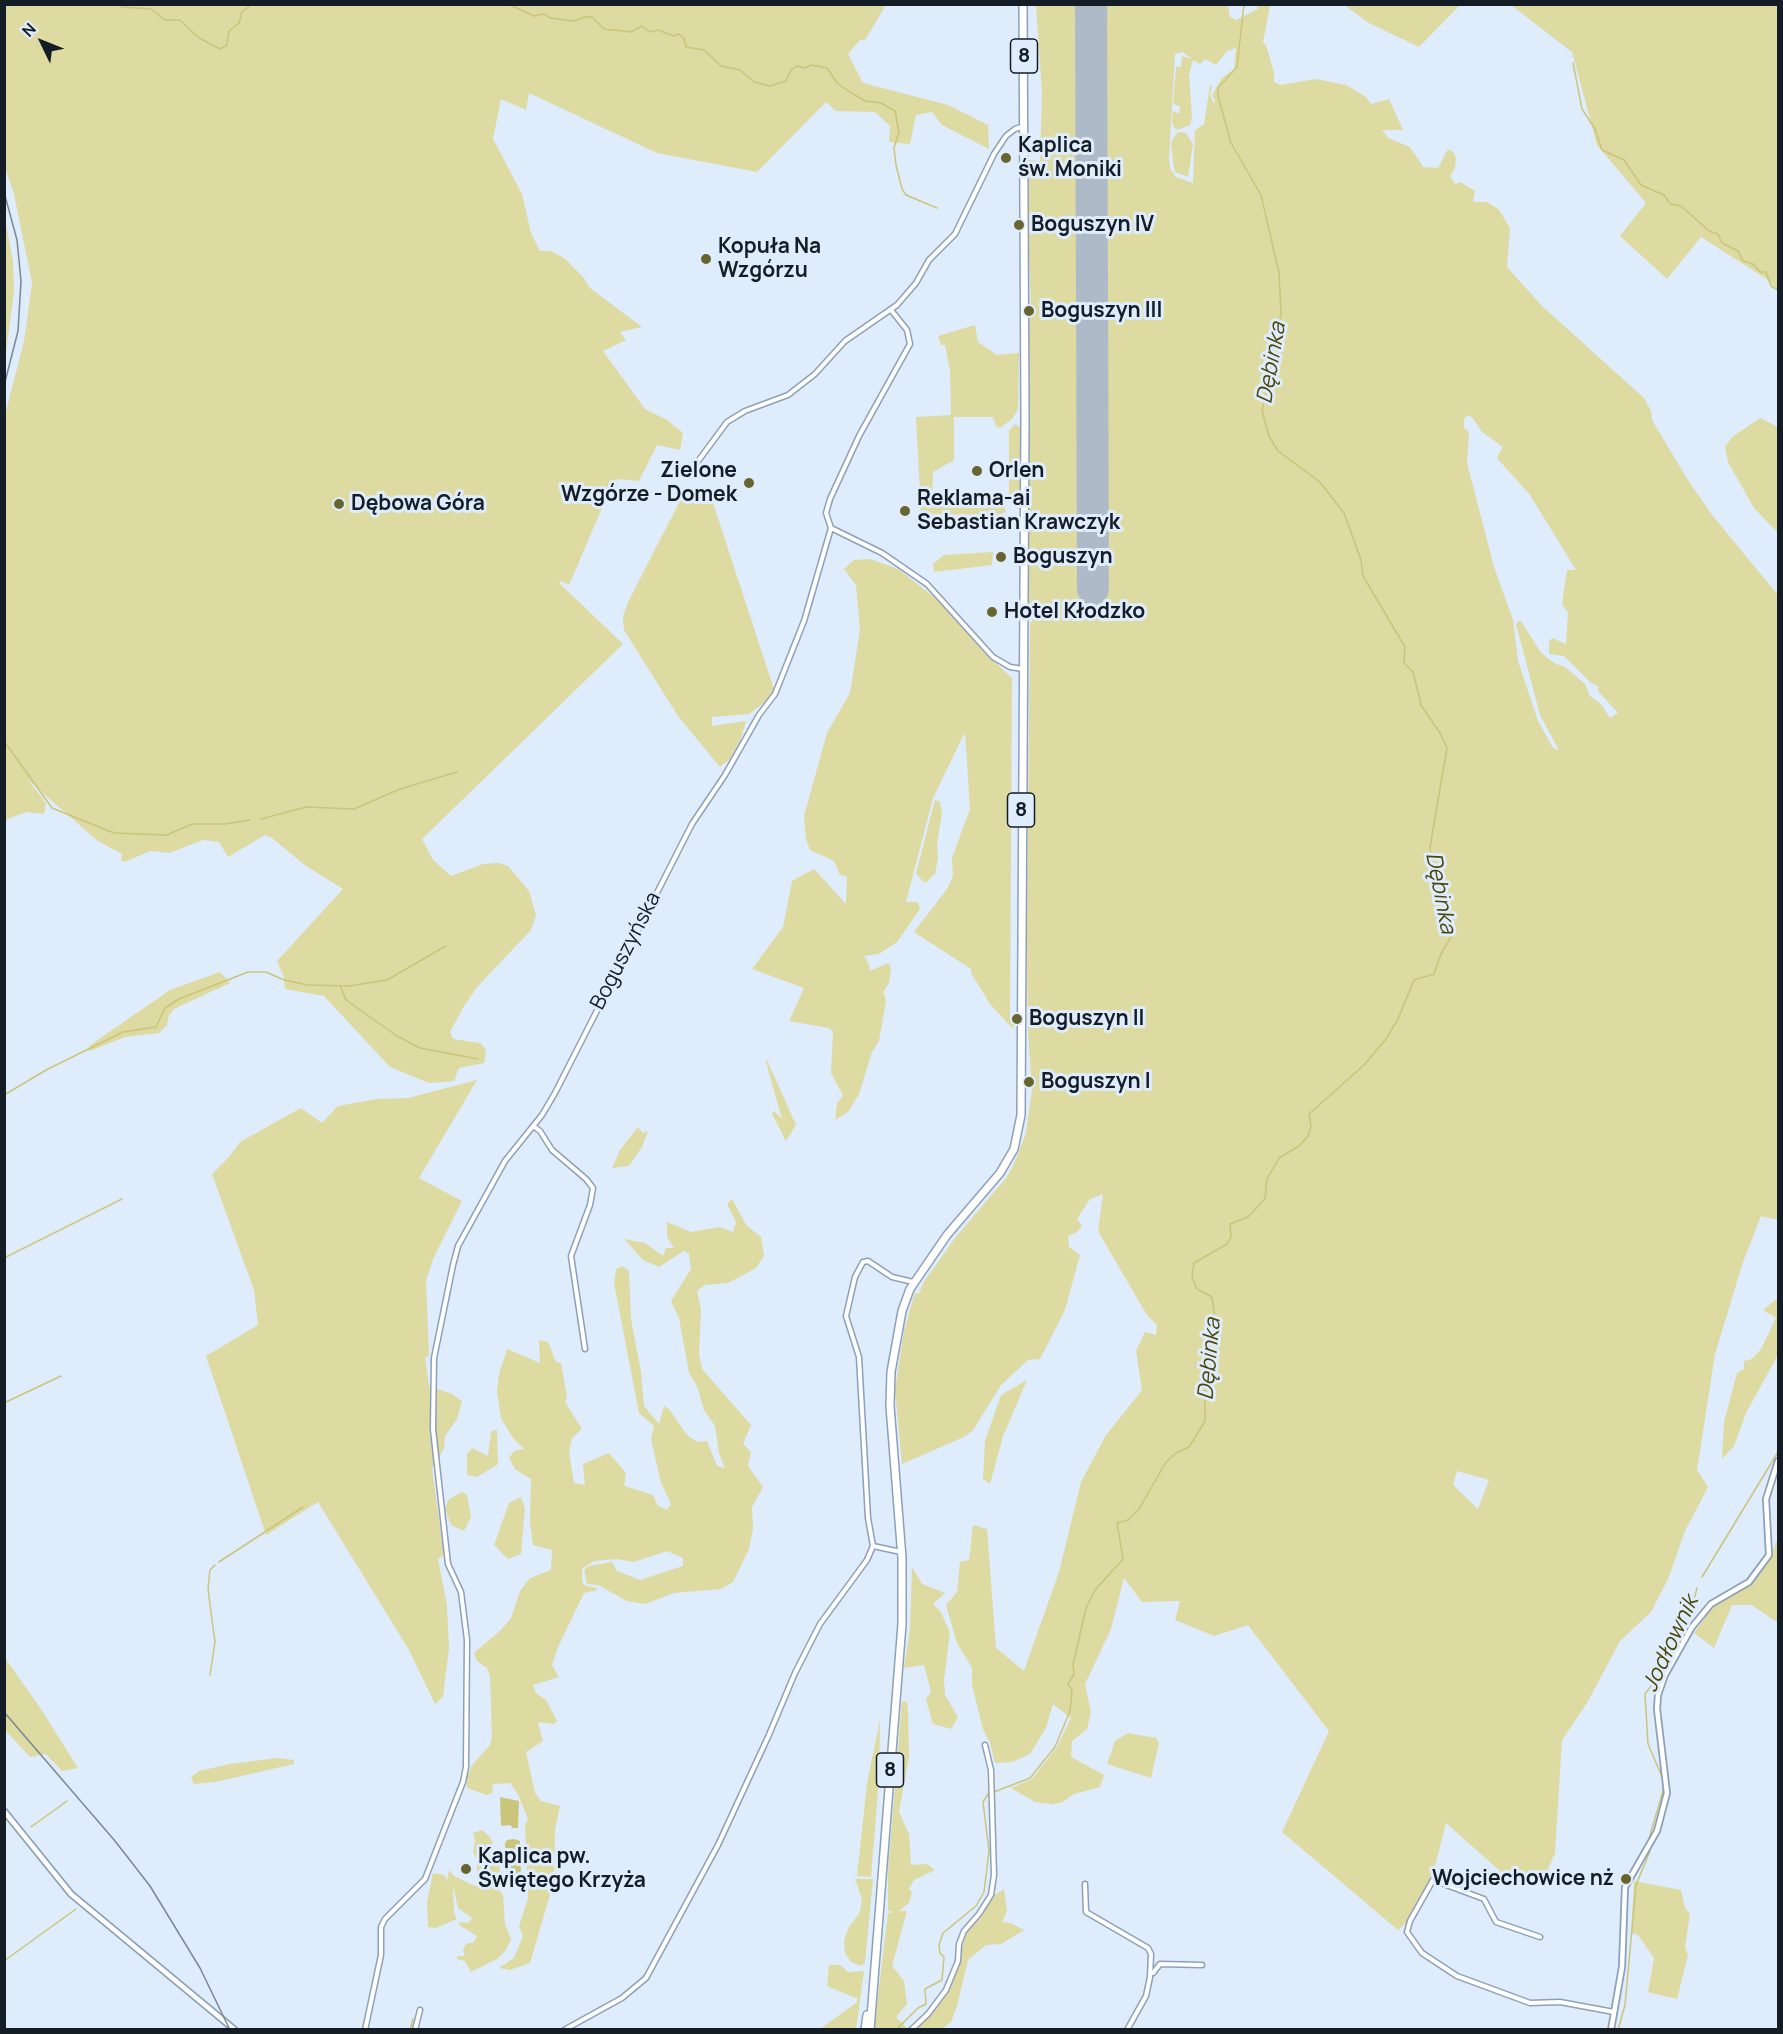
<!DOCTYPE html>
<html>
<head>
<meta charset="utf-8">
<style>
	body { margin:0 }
	#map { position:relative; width:1783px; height:2034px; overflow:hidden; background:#dfecfc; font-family:Manrope,sans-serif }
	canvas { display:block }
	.frame { position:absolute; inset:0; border:6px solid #141c25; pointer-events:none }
	.north { position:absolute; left:12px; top:12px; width:60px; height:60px; -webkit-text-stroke:4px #dfecfc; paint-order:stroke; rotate:313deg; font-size:16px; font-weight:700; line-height:24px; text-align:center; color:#141c25 }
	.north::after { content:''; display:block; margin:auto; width:21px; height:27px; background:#141c25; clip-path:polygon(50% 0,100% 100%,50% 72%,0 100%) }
</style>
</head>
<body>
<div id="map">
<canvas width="1783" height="2034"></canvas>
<div class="frame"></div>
<div class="north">N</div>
</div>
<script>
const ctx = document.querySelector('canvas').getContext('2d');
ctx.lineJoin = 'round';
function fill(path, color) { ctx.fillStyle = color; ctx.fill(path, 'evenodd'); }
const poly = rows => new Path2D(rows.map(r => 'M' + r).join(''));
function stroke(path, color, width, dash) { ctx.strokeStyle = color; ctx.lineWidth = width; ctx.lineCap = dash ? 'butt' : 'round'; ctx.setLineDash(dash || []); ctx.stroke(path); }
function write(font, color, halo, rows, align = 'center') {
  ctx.font = font + ' Manrope,sans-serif'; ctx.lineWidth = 6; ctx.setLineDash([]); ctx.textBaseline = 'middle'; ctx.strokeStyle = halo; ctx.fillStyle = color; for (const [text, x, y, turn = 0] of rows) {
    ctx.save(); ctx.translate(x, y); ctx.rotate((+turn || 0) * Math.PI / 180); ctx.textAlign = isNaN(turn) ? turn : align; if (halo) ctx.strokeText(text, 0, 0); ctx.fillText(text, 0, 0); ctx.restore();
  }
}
const green = poly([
	[5,4,886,5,865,40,860,40,848,54,863,83,948,105,988,125,989,149,942,125,932,112,916,115,910,144,889,142,890,126,875,112,836,111,826,102,757,172,657,153,529,93,526,110,501,99,493,139,522,194,531,233,540,251,551,251,564,258,583,277,590,288,642,327,620,332,626,340,603,351,645,409,667,420,683,433,680,450,657,445,639,481,618,479,606,499,569,585,561,581,559,583,623,644,422,839,433,860,451,876,483,864,499,863,508,866,529,891,536,915,531,930,478,986,464,1006,450,1032,453,1039,480,1043,486,1049,484,1063,459,1068,454,1081,429,1083,390,1067,324,996,285,989,284,977,277,961,343,889,306,866,272,838,265,835,228,857,219,842,203,840,169,853,151,851,124,862,121,860,122,854,98,841,28,780,46,803,44,814,26,812,5,820,5,415,24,341,32,283,14,194,5,168],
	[1036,5,1228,5,1230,17,1236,20,1258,9,1257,5,1270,5,1263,43,1266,45,1274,73,1274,82,1280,85,1316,79,1346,85,1366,97,1371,104,1389,99,1403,130,1382,130,1388,138,1410,147,1423,167,1438,168,1448,149,1453,152,1456,157,1455,168,1450,176,1455,184,1460,182,1475,191,1473,202,1487,202,1499,210,1510,228,1507,267,1542,306,1644,398,1651,411,1652,420,1686,477,1712,515,1778,595,1778,1220,1761,1216,1743,1262,1715,1354,1697,1470,1708,1487,1685,1531,1668,1579,1651,1612,1620,1641,1587,1703,1562,1740,1555,1853,1541,1885,1509,1879,1446,1823,1432,1878,1409,1920,1398,1930,1282,1832,1329,1731,1248,1625,1214,1636,1175,1620,1180,1601,1142,1602,1124,1578,1111,1629,1085,1684,1091,1712,1087,1729,1072,1741,1071,1757,1104,1775,1100,1787,1074,1794,1061,1803,1052,1804,1035,1802,1011,1788,1032,1779,1057,1747,1071,1718,1053,1704,1046,1728,1030,1754,1012,1762,995,1763,990,1743,983,1729,972,1685,972,1668,957,1643,946,1605,957,1592,960,1562,969,1560,973,1525,987,1529,996,1648,1024,1671,1059,1572,1081,1482,1106,1435,1142,1390,1136,1351,1145,1332,1156,1335,1157,1325,1147,1315,1098,1231,1103,1194,1090,1199,1077,1219,1082,1226,1077,1232,1068,1236,1069,1247,1080,1255,1065,1310,1040,1359,1028,1360,1001,1385,973,1430,966,1436,902,1464,895,1390,904,1331,913,1299,915,1293,919,1294,923,1283,955,1238,1006,1178,1014,1164,1026,1133,1032,1090,1028,1030,1027,941,1030,623,1033,619,1028,618,1028,333,1031,304,1028,231,1029,160,1040,161,1042,93],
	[1236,48,1234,69,1222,78,1212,95,1216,103,1212,101,1210,94,1212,86,1210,85,1204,124,1195,130,1193,183,1176,177,1170,168,1169,158,1175,54,1183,52,1192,59,1182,56,1181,67,1176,67,1173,104,1180,106,1179,114,1173,111,1172,122,1175,129,1180,129,1190,125,1192,117,1189,75,1193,60,1200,64,1205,59,1216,65,1227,51],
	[1467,415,1472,417,1482,432,1503,447,1497,458,1530,495,1576,570,1567,570,1565,583,1562,605,1568,612,1566,644,1552,638,1549,642,1549,654,1564,656,1590,682,1599,687,1598,691,1618,713,1610,718,1601,704,1590,696,1585,684,1565,667,1554,663,1542,654,1520,620,1516,624,1540,715,1559,750,1553,748,1538,721,1518,661,1513,620,1494,567,1467,463,1469,432,1464,428,1464,419],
	[1457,1471,1489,1480,1478,1509,1453,1485],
	[1344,5,1460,5,1419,47,1369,23],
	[1511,5,1778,5,1778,291,1768,280,1701,237,1667,279,1620,236,1646,203,1597,145,1572,52],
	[1178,132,1186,133,1193,144,1188,177,1175,172,1173,162,1171,142],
	[5,219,13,261,14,291,5,360],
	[975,325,978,342,997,355,1019,353,1018,409,1012,419,1000,428,996,426,993,417,954,417,954,460,933,472,932,503,957,503,960,507,978,508,986,508,989,504,1004,506,1006,512,997,515,921,514,916,417,951,415,950,371,945,345,941,345,938,336],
	[1760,418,1778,427,1778,533,1754,508,1728,462,1725,447,1732,437],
	[1015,424,1021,428,1021,500,1018,506,1011,503,1009,498,1009,430],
	[708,488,774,689,769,699,749,714,712,717,712,726,746,721,740,741,729,760,720,767,678,716,624,630,623,617,628,602,681,499,688,489],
	[993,552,992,565,934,572,933,564,944,555],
	[870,559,898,569,938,600,984,652,1012,678,1010,1018,1014,1024,1013,1029,990,1004,971,973,971,969,914,932,947,889,953,876,952,858,970,809,965,732,933,798,906,902,918,902,920,909,897,942,879,954,864,956,869,964,870,971,888,963,891,968,889,983,883,992,886,1000,884,1013,879,1041,872,1052,859,1094,848,1112,835,1120,837,1104,843,1095,831,1073,833,1032,829,1028,789,1021,804,988,752,969,783,927,792,881,814,869,846,904,847,876,840,875,834,861,810,850,806,839,804,816,827,733,850,693,860,630,856,585,844,569,854,560],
	[935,800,940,802,942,813,937,844,938,858,935,874,925,883,916,874],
	[220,972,230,983,174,1009,169,1015,167,1025,159,1033,125,1037,90,1051,89,1046,170,990],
	[767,1060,796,1125,786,1141,772,1114,774,1111,782,1119,766,1062],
	[477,1080,419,1178,462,1201,433,1259,426,1281,429,1356,425,1357,429,1386,452,1394,462,1401,457,1419,445,1436,444,1449,432,1468,444,1555,438,1559,447,1605,449,1649,443,1697,435,1704,409,1650,318,1502,266,1535,206,1356,258,1325,254,1290,212,1174,229,1157,240,1142,301,1108,322,1123,338,1106,377,1099,408,1098],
	[638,1127,643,1133,648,1131,642,1147,629,1166,612,1168,620,1150],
	[732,1199,747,1226,761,1237,764,1256,756,1268,728,1283,705,1285,697,1291,701,1309,699,1355,702,1369,751,1425,743,1444,751,1452,748,1466,763,1487,752,1507,753,1529,749,1549,733,1582,721,1589,674,1593,645,1604,627,1601,598,1585,587,1584,584,1570,589,1566,612,1562,617,1571,640,1580,683,1566,683,1558,667,1551,634,1562,617,1559,594,1561,582,1569,582,1582,586,1586,597,1588,597,1590,584,1593,558,1647,552,1665,559,1677,533,1685,536,1693,546,1700,557,1721,554,1724,538,1722,543,1741,526,1752,535,1793,541,1801,560,1806,555,1830,554,1881,530,1963,510,1970,499,1968,514,1958,523,1936,519,1926,528,1898,525,1825,528,1819,518,1794,510,1783,493,1784,492,1793,487,1795,467,1788,466,1779,472,1765,490,1745,492,1736,490,1676,487,1668,477,1661,474,1653,501,1630,511,1618,520,1591,530,1578,551,1570,552,1550,533,1545,530,1523,531,1479,515,1469,509,1458,514,1451,524,1449,513,1438,501,1418,497,1391,499,1374,507,1349,540,1363,539,1340,548,1342,556,1362,561,1363,567,1397,565,1402,582,1429,572,1438,569,1452,574,1483,585,1485,583,1464,609,1453,626,1473,624,1486,653,1495,658,1506,667,1510,671,1504,661,1483,651,1439,654,1426,639,1413,614,1283,616,1269,622,1266,629,1271,631,1319,641,1372,644,1406,659,1424,664,1406,669,1409,687,1435,697,1442,707,1441,717,1466,725,1468,719,1453,715,1426,704,1410,697,1386,689,1373,679,1318,671,1301,691,1269,689,1253,684,1251,659,1267,643,1260,624,1239,645,1243,663,1256,666,1248,674,1248,667,1237,667,1222,691,1232,720,1227,733,1232,736,1222,727,1204],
	[1778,1298,1778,1355,1746,1413,1734,1446,1722,1459,1724,1422,1737,1373,1744,1369,1744,1361,1752,1359,1761,1349,1776,1318,1763,1310],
	[1027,1380,1003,1436,990,1484,983,1479,985,1441,1001,1395],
	[497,1430,498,1464,477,1477,467,1475,467,1454,472,1448,488,1456,491,1431],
	[462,1492,467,1495,471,1517,464,1531,451,1525,445,1508,449,1499],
	[521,1497,525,1508,521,1554,508,1559,494,1545,509,1503],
	[1776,1542,1778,1542,1778,1623,1752,1605,1732,1605,1714,1648,1694,1633,1715,1603,1768,1563],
	[912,1567,922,1584,945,1593,933,1604,941,1612,950,1633,944,1680,945,1695,958,1717,951,1729,933,1724,926,1699,931,1692,924,1665,904,1668,910,1629],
	[5,1658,41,1709,78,1768,62,1771,46,1754,30,1757,5,1730],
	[902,1701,907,1702,908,1711,909,1757,899,1812,909,1834,911,1865,927,1864,935,1870,914,1880,909,1889,912,1892,909,1903,899,1911,907,1911,892,1966,904,1981,907,2004,896,2017,908,2029,874,2029,888,1913,894,1912,888,1911,888,1872],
	[880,1720,879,1779,871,1877,857,1876,867,1783],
	[1128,1733,1156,1738,1159,1743,1151,1778,1107,1764,1115,1741],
	[277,1758,294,1760,294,1764,215,1782,194,1784,191,1777,199,1771,230,1764],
	[482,1830,490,1837,494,1847,489,1849,498,1862,502,1879,498,1882,497,1888,503,1895,505,1924,511,1939,506,1950,497,1959,471,1972,465,1961,457,1959,457,1956,465,1956,463,1950,466,1944,474,1942,477,1936,459,1925,460,1922,469,1923,472,1918,458,1908,453,1885,454,1913,457,1919,436,1928,428,1927,427,1902,433,1873,444,1875,447,1881,449,1870,454,1876,477,1887,477,1860,473,1852,475,1841,473,1833],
	[855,1879,873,1879,865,1962,862,1966,851,1962,845,1953,844,1941,849,1927,860,1912,862,1899],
	[1634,1881,1681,1890,1685,1908,1690,1914,1685,1947,1688,1955,1677,1999,1648,1992,1654,1958,1638,1935,1631,1933],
	[1004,1889,1007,1911,1002,1922,1010,1923,1024,1930,1001,1944,986,1945,968,1960,957,2006,951,2022,942,2029,914,2030,938,2005,948,1990,967,1932,982,1916,993,1896],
	[829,1965,840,1965,848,1972,864,1971,856,2029,820,2029,856,2003,858,1999,827,1986]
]);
const water = poly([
	[500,1797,519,1801,518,1828,513,1828,510,1825,501,1826],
	[514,1839,520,1841,521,1878,509,1877,507,1873,505,1843,507,1840]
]);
const stream = poly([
	[120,4,122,7,151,9,165,20,180,20,199,38,220,49,227,45,229,31,239,23,242,12,252,4],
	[508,4,534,16,544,14,550,18,574,21,585,17,592,17,604,29,631,32,642,26,650,32,658,30,674,36,678,34,684,38,686,47,704,50,721,66,740,70,754,82,770,86,786,81,791,70,797,66,804,68,812,65,827,68,838,84,850,92,865,101,881,103,895,111,899,132,894,148,896,165,902,189,906,195,937,208],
	[1573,63,1582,109,1595,129,1602,150,1624,160,1641,185,1664,195,1670,204,1681,206,1709,231,1718,234,1722,243,1738,251,1743,261,1753,264,1760,272,1766,272,1771,286,1778,290],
	[4,741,52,808,114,833,167,835,192,824,225,824,250,820],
	[261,819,306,807,354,809,400,789,457,772],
	[340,985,346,1000,397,1036,420,1048,478,1059],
	[4,1095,48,1069,123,1032,156,1027,165,1008,179,999,248,972,266,972,284,980,308,985,349,986,387,980,446,946],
	[4,1258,122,1199],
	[4,1403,61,1376],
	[219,1562,303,1507],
	[1702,1577,1778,1452],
	[210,1675,215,1642,208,1589,210,1570,215,1565],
	[1663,1779,1648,1744,1645,1694,1665,1668,1678,1632,1692,1607,1697,1588],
	[994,1792,1030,1778,1055,1747,1070,1711,1072,1690,1068,1684,1074,1674,1073,1665,1086,1608,1095,1590,1123,1559,1117,1523,1128,1520,1139,1509,1166,1462,1176,1453,1189,1447,1205,1421,1205,1367,1216,1325,1212,1297,1197,1289,1192,1277,1194,1263,1227,1244,1231,1237,1230,1224,1248,1217,1265,1199,1267,1179,1279,1158,1299,1146,1308,1136,1311,1127,1309,1114,1364,1065,1386,1039,1398,1019,1414,980,1434,974,1441,954,1452,935,1449,922,1439,906,1442,892,1433,871,1430,847,1447,748,1440,733,1421,705,1413,672,1404,663,1405,647,1363,576,1361,560,1344,513,1320,482,1278,451,1269,436,1262,411,1281,314,1279,273,1261,195,1231,143,1218,96,1218,88,1237,67,1244,4],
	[31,1827,67,1801],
	[1649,1839,1664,1787],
	[4,1961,76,1909],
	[410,2030,413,2019],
	[896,2030,918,2008,926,2004,925,1989,942,1980,944,1957,940,1953,939,1945,943,1933,976,1906,984,1892,989,1851,983,1802,988,1794],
	[1618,2030,1625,2005,1636,1885,1650,1851]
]);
const runway = poly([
	[1091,4,1093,589]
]);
const minor = poly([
	[693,468,727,422,745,411,788,395,815,374,845,341,897,305,916,283,929,260,955,234,994,154,1006,136,1015,129,1024,126],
	[831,528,882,553,927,584,993,657,1010,667,1023,669],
	[533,1126,540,1131,552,1150,586,1179,593,1188,590,1205,571,1256,585,1349],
	[901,1552,873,1546,868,1518,859,1357,846,1316,855,1277,863,1262,868,1261,892,1277,913,1282],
	[1085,1884,1086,1912,1148,1948,1151,1954,1150,1977,1146,1996,1127,2030],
	[1540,1937,1496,1922,1484,1899,1433,1880,1410,1921,1407,1932,1422,1953,1457,1976,1530,2003,1560,2002,1614,2012],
	[1153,1973,1160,1964,1202,1965],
	[365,2030,381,1955,381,1927,385,1919,425,1879,463,1782,466,1767,467,1640,461,1592,448,1564,433,1429,434,1358,453,1265,458,1246,505,1161,542,1115,555,1093,692,824,725,775,759,715,775,694,804,621,831,528,826,513,830,499,859,436,910,344,907,330,891,310],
	[415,2030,420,2010],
	[564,2030,622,1998,646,1978,718,1845,768,1737,795,1673,820,1624,867,1560,873,1546],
	[911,2030,928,2014,946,1990,958,1961,959,1944,964,1931,979,1914,991,1895,994,1875,993,1841,991,1770,985,1745]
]);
const tertiary = poly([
	[4,1811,71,1894,235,2030],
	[1611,2030,1622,1967,1625,1887,1657,1831,1667,1793,1657,1709,1658,1695,1665,1675,1692,1627,1711,1604,1749,1582,1769,1555,1766,1499,1778,1461]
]);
const trunk = poly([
	[865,2030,867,2015],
	[870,2030,902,1624,902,1558,890,1406,891,1372,902,1311,910,1289,947,1235,1000,1173,1014,1149,1021,1115,1025,419,1023,4]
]);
const rail = poly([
	[4,192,17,240,21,281,18,331,4,386],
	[4,1712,115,1841,150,1886,200,1968,230,2030]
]);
const markers = [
	[1006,158,6,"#686430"],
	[1019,225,6,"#686430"],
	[706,259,6,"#686430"],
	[1029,311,6,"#686430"],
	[977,471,6,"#686430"],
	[749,483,6,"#686430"],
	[339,504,6,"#686430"],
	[905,511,6,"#686430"],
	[1001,557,6,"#686430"],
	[992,612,6,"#686430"],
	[1017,1019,6,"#686430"],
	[1029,1082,6,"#686430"],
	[466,1869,6,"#686430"],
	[1626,1879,6,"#686430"]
];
const shields = [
	[1024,56,27],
	[1021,810,27],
	[890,1770,27]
];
const shieldNames = [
	["8",1024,56],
	["8",1021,810],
	["8",890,1770]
];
const poiNames = [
	["Kaplica",1018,146],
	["św. Moniki",1018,170],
	["Boguszyn IV",1031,225],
	["Kopuła Na",718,247],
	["Wzgórzu",718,271],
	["Boguszyn III",1041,311],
	["Zielone",737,471,"right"],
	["Wzgórze - Domek",737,495,"right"],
	["Orlen",989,471],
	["Reklama-ai",917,499],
	["Sebastian Krawczyk",917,523],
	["Dębowa Góra",351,504],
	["Boguszyn",1013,557],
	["Hotel Kłodzko",1004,612],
	["Boguszyn II",1029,1019],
	["Boguszyn I",1041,1082],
	["Kaplica pw.",478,1857],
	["Świętego Krzyża",478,1881],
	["Wojciechowice nż",1614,1879,"right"]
];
const streetNames = [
	["Boguszyńska",626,951,-63]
];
const waterNames = [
	["Dębinka",1272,363,-80],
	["Dębinka",1440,893,79],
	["Dębinka",1210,1359,-85],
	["Jodłownik",1671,1644,-65]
];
fill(green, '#dddaa2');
fill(water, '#cac57a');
stroke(stream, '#cac57a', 1.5);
stroke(runway, '#aebac8', 32);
stroke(minor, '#8ca1b9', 7);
stroke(tertiary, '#8ca1b9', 8);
stroke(trunk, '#8ca1b9', 10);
stroke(minor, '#fff', 4);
stroke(tertiary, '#fff', 4.5);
stroke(trunk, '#fff', 7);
stroke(rail, '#7c8793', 1.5);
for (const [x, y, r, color] of markers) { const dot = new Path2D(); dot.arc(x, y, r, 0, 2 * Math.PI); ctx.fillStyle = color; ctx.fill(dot); stroke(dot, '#dfecfc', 2); }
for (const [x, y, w] of shields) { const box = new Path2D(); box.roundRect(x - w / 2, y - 17, w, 34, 4.5); ctx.fillStyle = '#dfecfc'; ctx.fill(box); stroke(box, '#141c25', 1.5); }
write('bold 20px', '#141c25', null, shieldNames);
write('bold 21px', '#141c25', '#dfecfc', poiNames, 'left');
write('21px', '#141c25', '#dfecfc', streetNames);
write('italic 22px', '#4a460a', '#dfecfc', waterNames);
</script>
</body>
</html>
